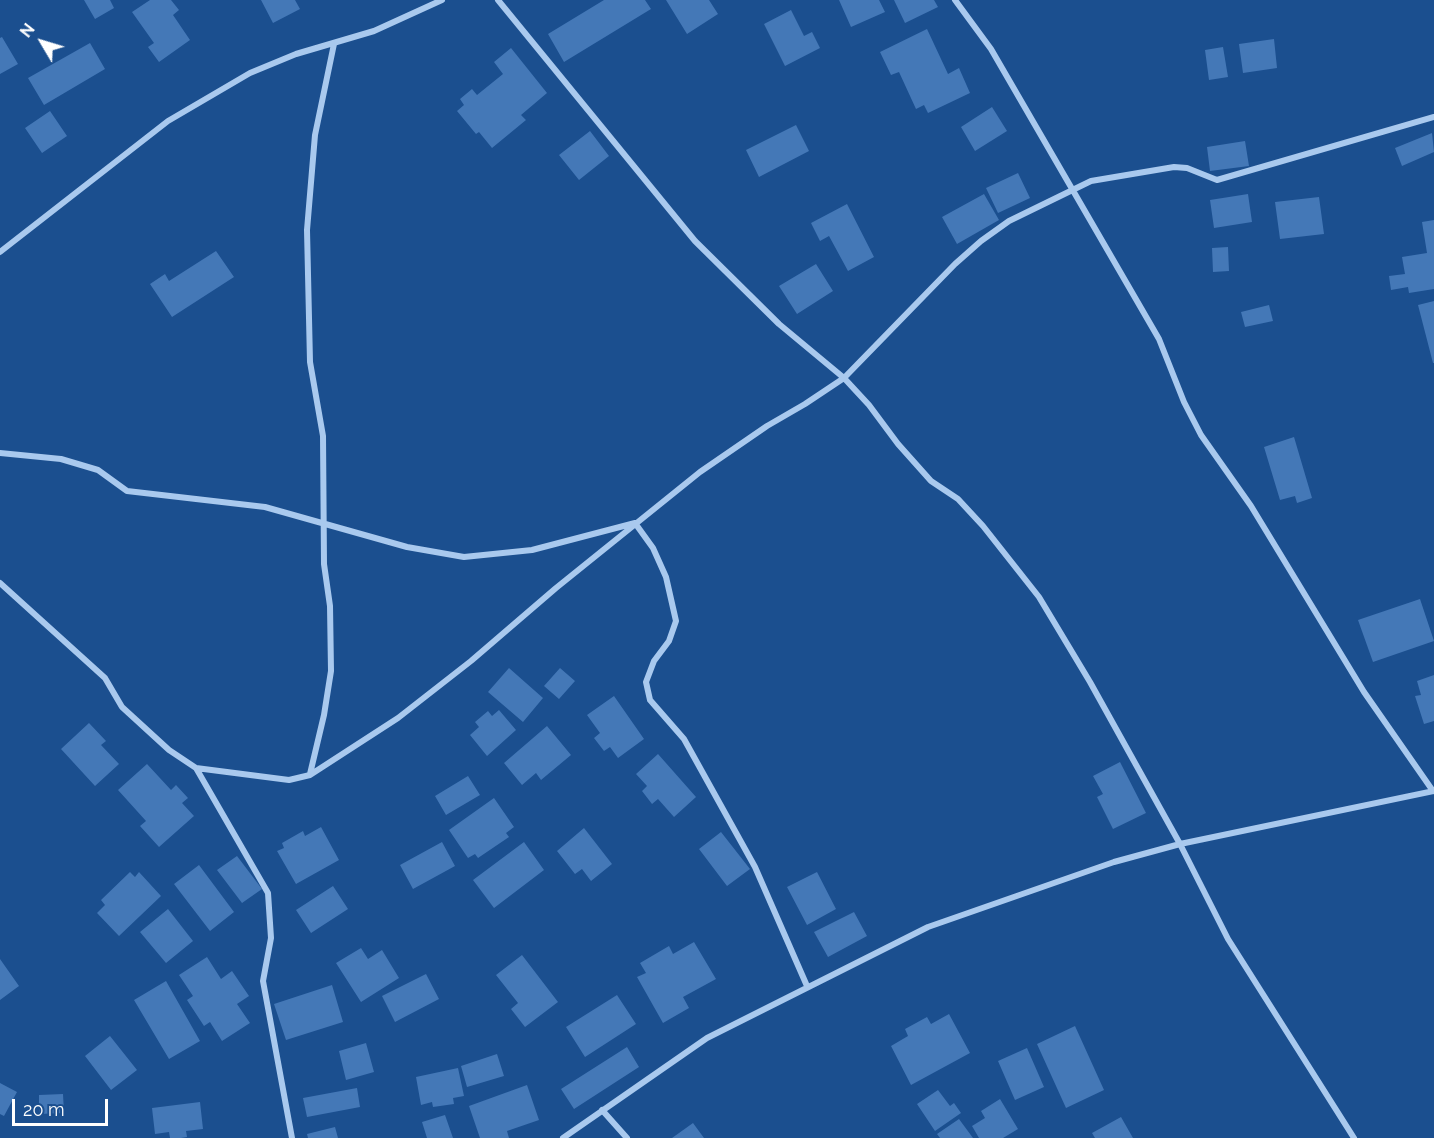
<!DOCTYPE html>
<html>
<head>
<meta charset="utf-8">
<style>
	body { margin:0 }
	#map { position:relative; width:1434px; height:1138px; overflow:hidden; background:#1b4f8f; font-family:Raleway,sans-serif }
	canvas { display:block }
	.north { position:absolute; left:12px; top:12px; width:60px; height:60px; -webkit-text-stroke:4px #1b4f8f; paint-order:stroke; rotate:308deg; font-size:16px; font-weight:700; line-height:24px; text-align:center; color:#fff }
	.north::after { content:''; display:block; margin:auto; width:21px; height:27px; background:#fff; clip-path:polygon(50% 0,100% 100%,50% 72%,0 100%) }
	.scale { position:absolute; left:12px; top:1099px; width:96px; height:27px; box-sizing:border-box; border:3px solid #fff; border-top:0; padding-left:8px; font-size:18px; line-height:21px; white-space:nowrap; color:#fff; -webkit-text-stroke:4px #1b4f8f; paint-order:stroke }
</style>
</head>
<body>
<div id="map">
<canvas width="1434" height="1138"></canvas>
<div class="north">N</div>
<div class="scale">20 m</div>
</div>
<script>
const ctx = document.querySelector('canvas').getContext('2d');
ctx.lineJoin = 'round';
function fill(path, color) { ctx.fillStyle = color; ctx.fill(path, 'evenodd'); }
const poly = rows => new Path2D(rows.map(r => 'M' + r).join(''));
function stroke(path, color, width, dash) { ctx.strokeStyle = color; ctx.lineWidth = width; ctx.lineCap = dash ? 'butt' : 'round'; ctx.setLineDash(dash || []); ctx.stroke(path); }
const building = poly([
	[84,0,110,0,114,8,95,19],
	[150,0,171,0,179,10,173,15,190,40,159,62,148,47,154,43,132,12],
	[261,0,295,0,300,9,273,23],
	[604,0,645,0,651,9,564,62,548,34],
	[666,0,709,0,718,14,687,34],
	[839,0,879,0,885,12,851,27],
	[894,0,934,0,938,7,905,23],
	[791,10,804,36,812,32,820,48,785,66,764,24],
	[927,29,948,74,959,68,970,93,928,113,924,105,916,109,899,72,891,75,880,52],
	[2,37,18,64,0,74,0,38],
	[1274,39,1277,68,1243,73,1239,44],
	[90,43,105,69,44,105,28,78],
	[1223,47,1228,77,1209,80,1205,50],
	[511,48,547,93,521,115,526,120,492,148,479,132,476,134,457,111,464,105,460,99,472,89,477,95,503,74,494,62],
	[992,107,1007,131,975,151,961,127],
	[50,111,67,136,42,153,25,128],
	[796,125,809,151,759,177,746,150],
	[590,131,609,156,579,180,559,155],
	[1432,133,1434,152,1402,166,1395,148],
	[1245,141,1249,166,1210,171,1207,147],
	[1018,173,1030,198,998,213,986,188],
	[984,194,999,220,957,244,942,217],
	[1248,194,1252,222,1214,228,1210,200],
	[1319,197,1324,234,1280,239,1275,202],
	[847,204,874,257,848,271,829,236,820,241,811,223],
	[1434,220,1434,289,1409,293,1408,287,1391,290,1389,276,1405,274,1402,257,1427,253,1422,222],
	[1228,247,1229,271,1213,272,1212,248],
	[216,251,234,277,172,317,150,284,165,274,169,281],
	[816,264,833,291,797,314,779,286],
	[1434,301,1434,363,1433,363,1418,305],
	[1269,305,1273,321,1245,327,1241,312],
	[1294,437,1312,498,1297,503,1295,496,1280,500,1264,447],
	[1420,599,1434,641,1373,662,1358,620],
	[509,668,543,698,523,722,488,692],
	[560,668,575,681,559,699,544,686],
	[1434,675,1434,721,1424,724,1415,696,1421,695,1417,681],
	[614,696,644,739,618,758,610,747,604,751,594,738,600,733,587,715],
	[499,710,516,730,487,756,470,735,479,727,475,722,488,711,492,716],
	[89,723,106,741,101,745,119,764,95,786,61,749],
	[547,726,571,755,541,780,536,773,522,785,504,763],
	[658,754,696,797,674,817,658,799,652,804,642,791,647,786,636,774],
	[1120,762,1146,813,1113,829,1097,797,1103,794,1093,776],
	[147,764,171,790,176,785,188,798,182,803,194,816,159,847,140,826,146,821,118,790],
	[468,776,480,795,446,815,435,796],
	[494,798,514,827,506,833,509,837,478,858,475,854,468,858,449,830],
	[321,827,339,860,296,884,277,851,284,848,282,843,303,831,305,836],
	[584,828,612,864,591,881,582,869,575,874,557,851],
	[721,832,750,869,727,886,699,849],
	[442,842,455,866,413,889,400,865],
	[524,842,544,870,494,908,473,880],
	[237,856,262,889,242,903,217,870],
	[199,865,234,912,210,931,174,884],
	[130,872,135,877,139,872,161,896,119,936,97,913,105,905,101,900],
	[817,872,836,909,807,925,787,887],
	[333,886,348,909,311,933,296,910],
	[168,909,193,941,166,963,140,932],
	[854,912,867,936,828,957,814,932],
	[694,942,716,979,683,997,689,1008,663,1023,637,977,646,973,640,963,669,946,673,954],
	[361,948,368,959,382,950,399,978,361,1002,336,963],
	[522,955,558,1002,525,1027,511,1009,518,1003,496,975],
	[207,957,221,979,232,971,249,996,237,1004,250,1023,222,1041,210,1022,204,1026,187,1000,193,996,179,975],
	[0,959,19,986,0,1000],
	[426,974,439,999,395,1022,382,996],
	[166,981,200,1041,169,1059,134,1000],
	[332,985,343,1022,286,1040,274,1004],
	[617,995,636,1024,585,1057,566,1027],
	[949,1014,970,1053,911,1085,891,1046,908,1036,905,1029,927,1017,931,1024],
	[1075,1026,1104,1090,1066,1108,1037,1044],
	[110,1036,137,1070,111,1090,85,1056],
	[366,1043,374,1072,346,1080,339,1051],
	[627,1047,639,1067,574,1109,561,1089],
	[1027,1048,1044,1087,1015,1100,998,1061],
	[497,1054,504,1076,467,1087,461,1066],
	[458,1068,464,1096,453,1098,454,1104,433,1107,432,1102,421,1105,416,1077],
	[0,1083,17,1092,4,1116,0,1114],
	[527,1085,539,1120,507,1131,509,1138,480,1138,469,1106],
	[357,1088,360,1107,307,1117,303,1098],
	[938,1090,950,1106,954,1103,961,1113,935,1131,917,1104],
	[63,1094,64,1113,39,1114,39,1095],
	[1000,1099,1018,1129,1003,1138,979,1138,972,1126,985,1118,981,1111],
	[200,1102,203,1129,186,1131,187,1137,181,1138,170,1138,169,1132,155,1134,152,1108],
	[445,1115,453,1138,427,1138,422,1122],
	[1121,1117,1133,1138,1095,1138,1092,1133],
	[959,1119,973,1138,940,1138,937,1134],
	[693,1123,704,1138,672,1138],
	[335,1127,338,1138,308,1138,307,1134]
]);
const street = poly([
	[498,0,695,241,779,324,844,378,869,405,898,444,931,481,958,499,983,526,1039,597,1090,682,1180,844,1228,939,1354,1138],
	[955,0,991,49,1159,339,1184,402,1201,435,1251,506,1364,692,1433,791],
	[0,252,168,121,250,73,296,54,374,31,442,0],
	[0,453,61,459,98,470,127,491,265,507,407,547,464,557,532,550,635,523,653,548,666,577,676,621,669,641,654,661,646,682,650,700,684,739,755,867,807,986],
	[0,583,105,678,122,707,169,750,196,768,289,780,310,775,398,718,471,661,556,588,700,472,767,426,805,404,844,378,955,264,981,241,1009,221,1091,181,1174,167,1187,168,1217,180,1434,117],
	[196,768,268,893,271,938,263,981,292,1138],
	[310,774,324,715,331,671,330,606,324,564,323,436,310,362,307,230,315,135,334,44],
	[602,1110,627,1138],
	[563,1138,707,1038,928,927,1114,862,1180,844,1434,791]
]);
fill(building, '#4478b7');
stroke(street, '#a9c9ee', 6);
</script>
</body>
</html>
